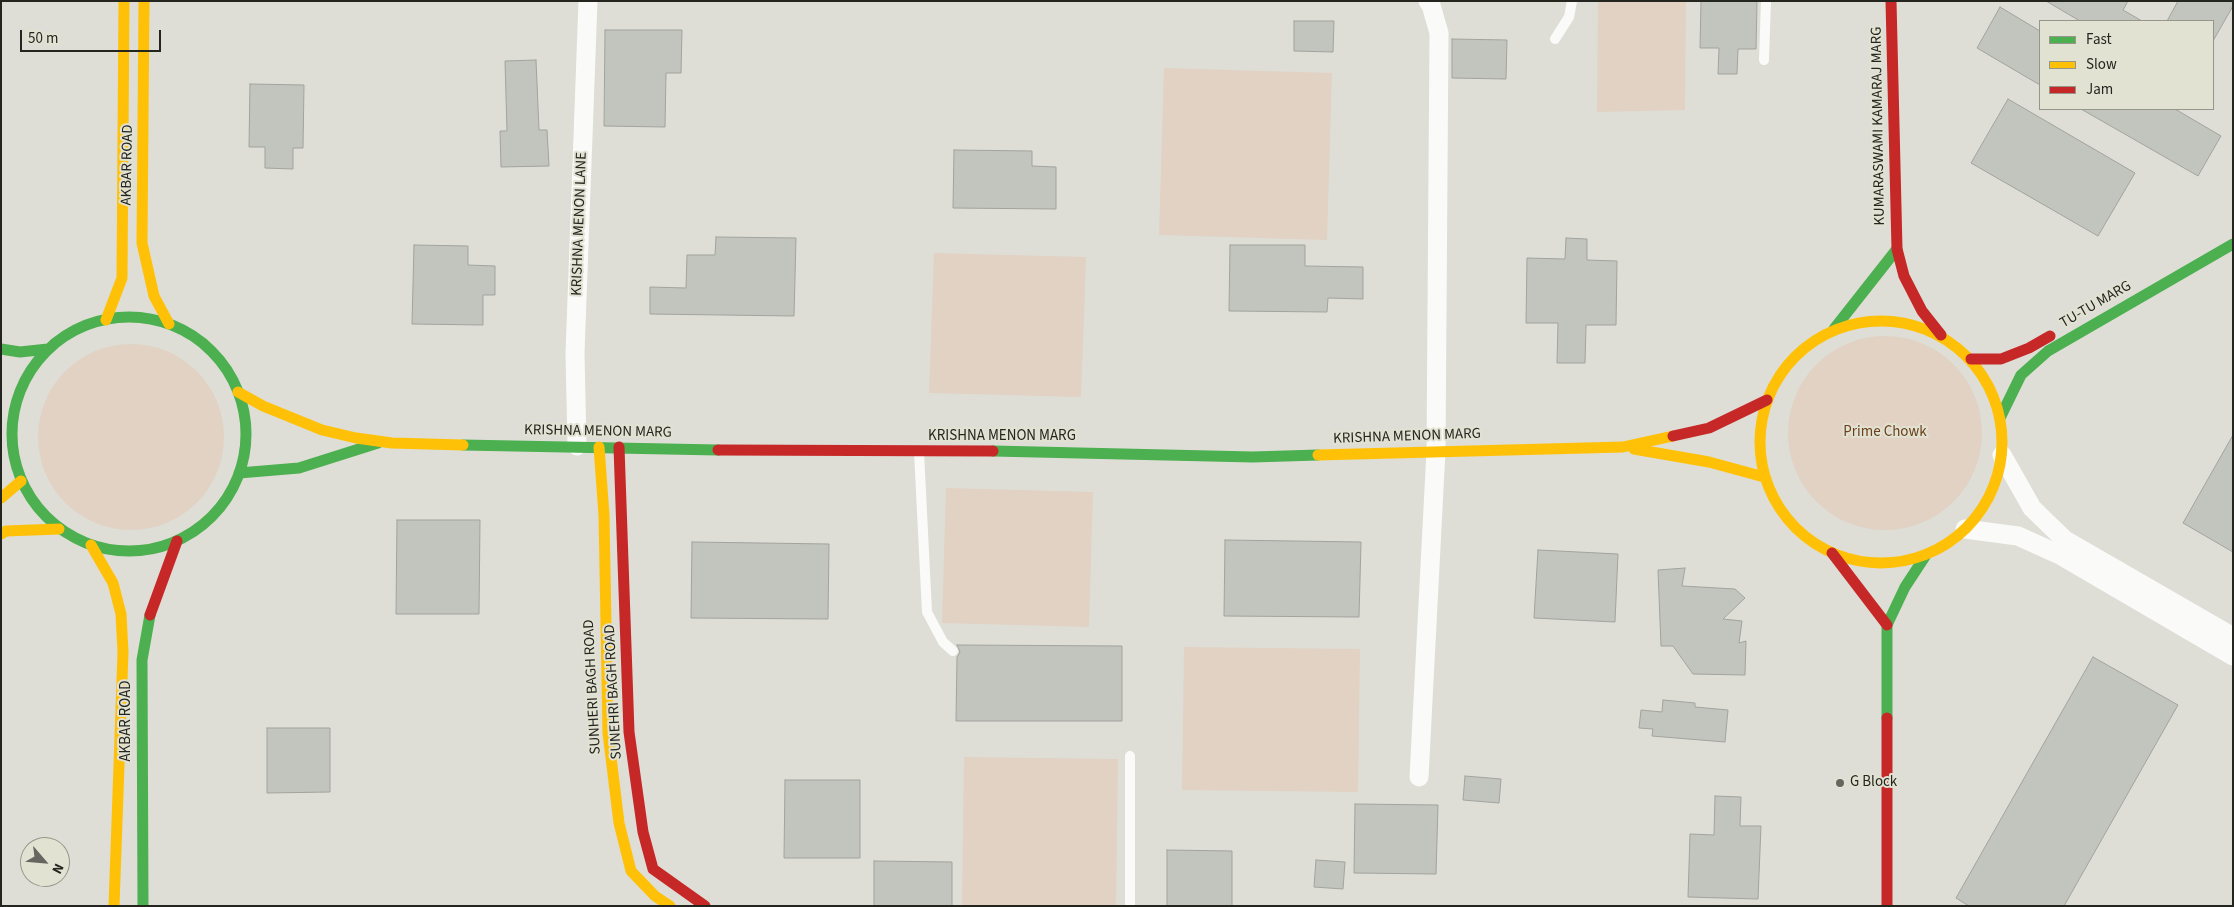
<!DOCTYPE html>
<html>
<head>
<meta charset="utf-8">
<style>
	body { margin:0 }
	#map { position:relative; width:2234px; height:907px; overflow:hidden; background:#deded6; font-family:"Source Sans 3",sans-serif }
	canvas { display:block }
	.frame { position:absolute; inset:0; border:2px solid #252520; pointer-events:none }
	.legend { position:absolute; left:2039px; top:20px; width:175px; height:90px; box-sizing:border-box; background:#e2e2d3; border:1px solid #96968b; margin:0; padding:6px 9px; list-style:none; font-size:15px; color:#252520 }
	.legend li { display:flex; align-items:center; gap:10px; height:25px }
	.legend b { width:25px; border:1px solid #96968b }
	.north { position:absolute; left:20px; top:837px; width:50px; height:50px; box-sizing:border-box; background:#e2e2d3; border:1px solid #96968b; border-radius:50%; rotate:117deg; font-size:14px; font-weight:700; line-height:20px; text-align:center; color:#252520 }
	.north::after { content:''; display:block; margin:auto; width:18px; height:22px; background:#666660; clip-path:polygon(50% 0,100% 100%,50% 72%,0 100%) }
	.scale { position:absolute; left:20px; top:30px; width:141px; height:22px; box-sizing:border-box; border:2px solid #252520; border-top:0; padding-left:6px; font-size:15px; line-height:18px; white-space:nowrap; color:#252520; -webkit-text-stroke:4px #e2e2d3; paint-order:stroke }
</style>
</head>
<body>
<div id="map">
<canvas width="2234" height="907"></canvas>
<div class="frame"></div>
<ul class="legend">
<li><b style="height:6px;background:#4caf50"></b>Fast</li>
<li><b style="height:6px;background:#ffc107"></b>Slow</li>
<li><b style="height:6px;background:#c62828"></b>Jam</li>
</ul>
<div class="north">N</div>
<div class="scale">50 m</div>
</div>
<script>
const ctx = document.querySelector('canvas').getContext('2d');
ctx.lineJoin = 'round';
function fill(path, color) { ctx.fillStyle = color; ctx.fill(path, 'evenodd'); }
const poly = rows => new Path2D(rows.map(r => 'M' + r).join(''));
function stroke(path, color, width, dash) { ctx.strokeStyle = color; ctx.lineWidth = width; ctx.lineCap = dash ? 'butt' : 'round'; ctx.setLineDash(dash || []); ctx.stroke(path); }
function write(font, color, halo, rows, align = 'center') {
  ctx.font = font + ' "Source Sans 3",sans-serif'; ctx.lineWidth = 4; ctx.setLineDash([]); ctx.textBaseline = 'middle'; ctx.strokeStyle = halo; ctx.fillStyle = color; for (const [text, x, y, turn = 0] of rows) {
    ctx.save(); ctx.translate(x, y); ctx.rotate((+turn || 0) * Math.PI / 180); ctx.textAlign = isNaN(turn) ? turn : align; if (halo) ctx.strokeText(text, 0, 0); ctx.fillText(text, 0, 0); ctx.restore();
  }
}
const green = poly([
	[1598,1,1686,1,1685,110,1597,112],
	[1164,68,1332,73,1327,240,1159,235],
	[934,253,1086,257,1081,397,929,393],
	'1788 433a97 97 0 1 1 194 0a97 97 0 1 1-194 0Z',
	'38 437a93 93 0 1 1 186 0a93 93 0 1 1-186 0Z',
	[946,488,1093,492,1089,627,942,623],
	[1184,647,1360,649,1358,792,1182,790],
	[964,757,1118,759,1116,906,962,906]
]);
const building = poly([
	[1701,1,1757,1,1756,49,1738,49,1737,74,1718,74,1719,48,1700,48,1701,1],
	[2046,1,2128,1,2123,10,2142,21,2080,21,2046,1],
	[2178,1,2233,1,2233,6,2213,41,2213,21,2167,21,2178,1],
	[2000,7,2040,31,2040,85,1977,48,2000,7],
	[1294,21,1334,21,1333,52,1294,51,1294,21],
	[605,30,682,30,681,73,666,73,665,127,604,126,605,30],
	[1452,39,1507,40,1506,79,1452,78,1452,39],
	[536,60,539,130,547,130,549,166,501,167,500,131,507,131,505,61,536,60],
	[250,84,304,85,303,148,293,148,293,169,265,168,265,147,249,147,250,84],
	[2008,99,2135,173,2098,236,1971,163,2008,99],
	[2081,109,2175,109,2221,136,2198,176,2081,109],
	[954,150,1032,151,1032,166,1056,167,1056,209,953,208,954,150],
	[716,237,796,238,794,316,650,314,650,287,686,288,687,255,715,255,716,237],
	[1566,238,1587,239,1587,260,1617,261,1616,325,1586,325,1585,363,1557,363,1558,323,1526,323,1527,258,1565,259,1566,238],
	[414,245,468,246,468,265,495,266,495,295,483,295,483,325,412,324,414,245],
	[1230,245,1305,245,1305,266,1363,267,1363,299,1328,298,1327,312,1229,311,1230,245],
	[2233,435,2233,552,2183,523,2233,435],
	[397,520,480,520,479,614,396,614,397,520],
	[1225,540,1361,542,1359,617,1224,616,1225,540],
	[692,542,829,544,828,619,691,618,692,542],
	[1538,550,1618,554,1615,622,1534,618,1538,550],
	[1685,568,1682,586,1735,589,1745,598,1723,619,1742,621,1739,643,1746,641,1745,675,1693,674,1673,646,1661,646,1658,570,1685,568],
	[957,645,1122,646,1122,721,956,721,957,657,960,652,957,645],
	[2093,657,2178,705,2064,906,1969,906,1956,898,2093,657],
	[1663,700,1695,703,1695,707,1728,710,1725,742,1652,736,1653,729,1639,728,1641,710,1662,712,1663,700],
	[267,728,330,728,330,792,267,793,267,728],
	[1465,776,1501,779,1499,803,1463,800,1465,776],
	[785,780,860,780,860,858,784,858,785,780],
	[1715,796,1741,797,1740,826,1761,826,1758,899,1688,897,1690,834,1714,835,1715,796],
	[1355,804,1438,805,1436,874,1354,873,1355,804],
	[1167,850,1232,851,1232,906,1167,906,1167,850],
	[1316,860,1345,862,1343,889,1314,887,1316,860],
	[874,861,952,862,952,906,874,906,874,861]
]);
const lane = poly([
	[1555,39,1569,17,1572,1],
	[1764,60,1766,1],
	[919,452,927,612,943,642,953,651],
	[1130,756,1130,906]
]);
const street = poly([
	[577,446,575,353,588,1],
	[2002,455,2032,508,2065,540,2233,637],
	[1965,529,2018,536,2060,555,2233,656],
	[1419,777,1436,451,1439,33,1431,5,1428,1]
]);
const fast = poly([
	'12 434a117 117 0 1 1 234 0a117 117 0 1 1-234 0Z',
	[1834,329,1897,249],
	[1,349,20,352,48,349],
	[2000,418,2021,375,2048,351,2233,244],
	[463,445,718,450],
	[993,451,1253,457,1318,455],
	[239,473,299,468,378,443],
	[1887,718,1887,625,1905,587,1926,555],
	[143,906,142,660,150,615]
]);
const slow = poly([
	[144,1,142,243,154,296,169,324],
	[106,320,122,278,124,1],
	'1760 442a121 121 0 1 1 242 0a121 121 0 1 1-242 0Z',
	[238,392,263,406,322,430,356,438,392,443,463,445],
	[599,447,604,515,608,733,619,823,631,871,655,896,670,906],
	[1634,449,1709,462,1764,477],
	[1318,455,1623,447,1673,436],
	[1,498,21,481],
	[1,534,6,531,59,529],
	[91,545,113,583,121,614,123,652,114,906]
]);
const jam = poly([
	[1891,1,1897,249,1904,276,1922,311,1941,335],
	[1971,359,2001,359,2029,348,2050,336],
	[1673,436,1709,428,1767,400],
	[619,447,629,732,643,832,653,869,705,906],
	[718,450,993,451],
	[1832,553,1887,625],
	[150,615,177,541],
	[1887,718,1887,906]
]);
const markers = [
	[1840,783,5,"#666660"]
];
const streetNames = [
	["KUMARASWAMI KAMARAJ MARG",1879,126,-91],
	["AKBAR ROAD",128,165,-89],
	["KRISHNA MENON LANE",580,224,-88],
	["TU-TU MARG",2096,305,-30],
	["KRISHNA MENON MARG",598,432,1],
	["KRISHNA MENON MARG",1002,437],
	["KRISHNA MENON MARG",1407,437,-2],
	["SUNHERI BAGH ROAD",593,687,-93],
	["SUNEHRI BAGH ROAD",614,692,-93],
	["AKBAR ROAD",127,721,-90]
];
const parkNames = [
	["Prime Chowk",1885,433]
];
const poiNames = [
	["G Block",1850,783]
];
fill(green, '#e1d2c4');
fill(building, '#c2c4be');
stroke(building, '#a2a39e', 1);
stroke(lane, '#fafaf9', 10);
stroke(street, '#fafaf9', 19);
stroke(fast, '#4caf50', 11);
stroke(slow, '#ffc107', 11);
stroke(jam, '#c62828', 11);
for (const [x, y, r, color] of markers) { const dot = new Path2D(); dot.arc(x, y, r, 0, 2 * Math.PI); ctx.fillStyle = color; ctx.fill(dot); stroke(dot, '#e2e2d3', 2); }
write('15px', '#252520', '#e2e2d3', streetNames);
write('15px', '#6b3f1a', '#e2e2d3', parkNames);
write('15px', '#252520', '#e2e2d3', poiNames, 'left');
</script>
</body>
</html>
